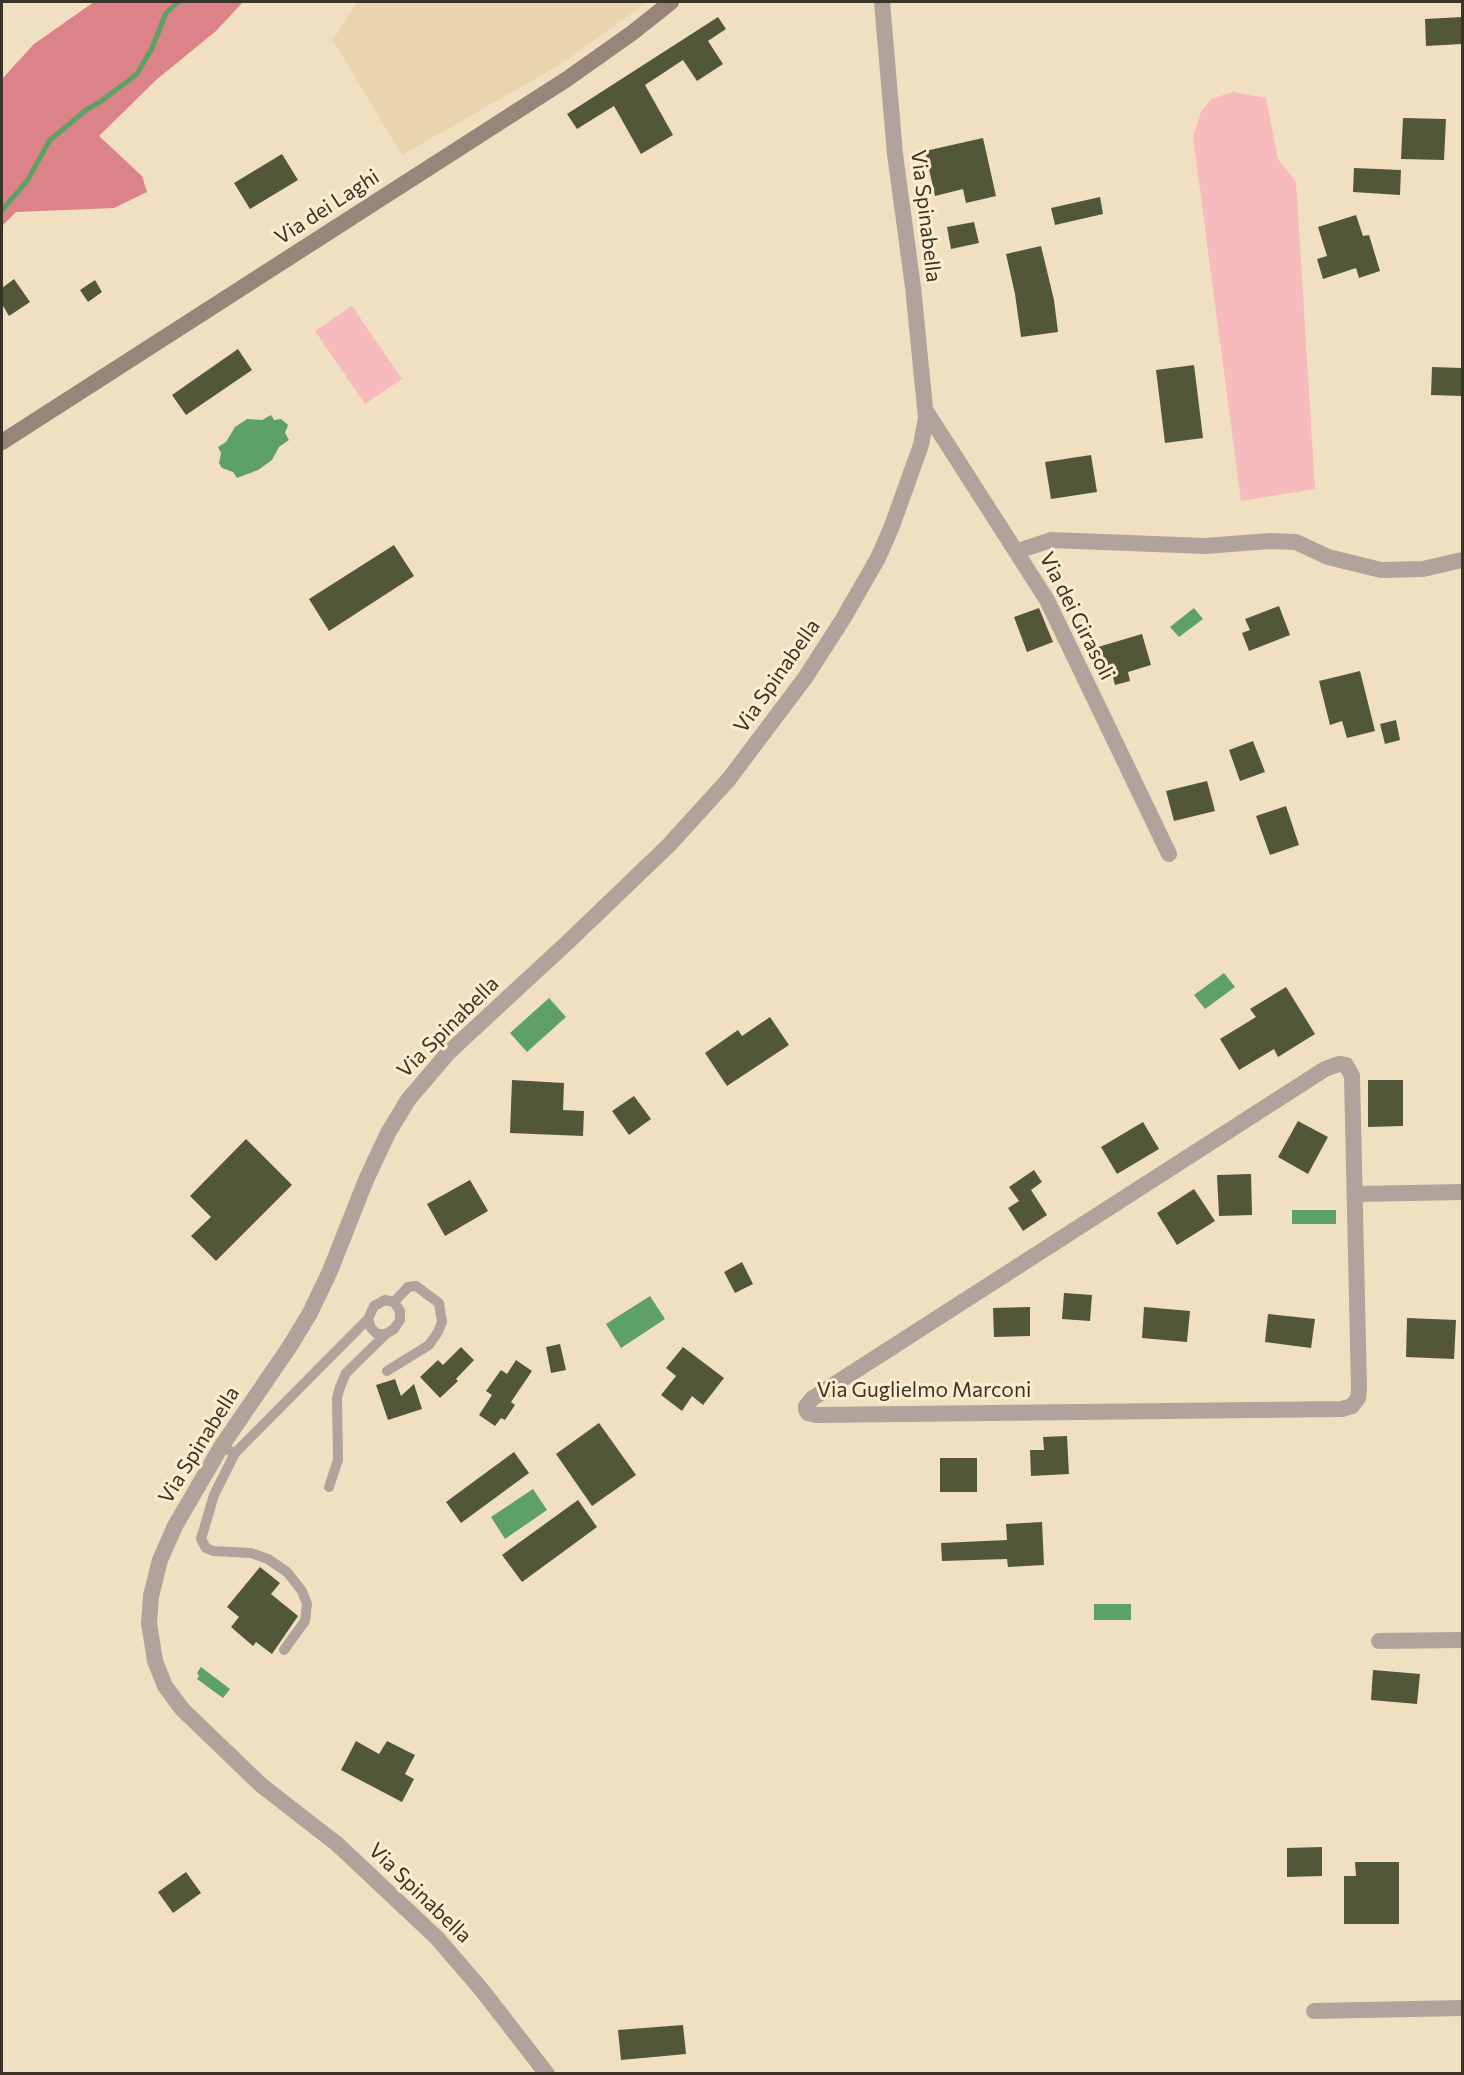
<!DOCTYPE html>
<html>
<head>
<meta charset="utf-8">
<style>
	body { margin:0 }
	#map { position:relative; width:1464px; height:2075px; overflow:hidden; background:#f1dfc1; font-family:Commissioner,sans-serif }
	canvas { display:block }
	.frame { position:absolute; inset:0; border:3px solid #3a3327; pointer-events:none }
</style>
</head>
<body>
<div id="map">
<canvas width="1464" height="2075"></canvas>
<div class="frame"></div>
</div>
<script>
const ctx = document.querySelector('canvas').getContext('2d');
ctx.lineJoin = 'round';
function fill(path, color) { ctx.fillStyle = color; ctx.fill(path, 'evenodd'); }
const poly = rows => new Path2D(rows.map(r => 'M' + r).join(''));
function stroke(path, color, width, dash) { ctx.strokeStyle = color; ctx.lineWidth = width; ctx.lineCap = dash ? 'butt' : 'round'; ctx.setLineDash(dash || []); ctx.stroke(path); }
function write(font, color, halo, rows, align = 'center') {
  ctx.font = font + ' Commissioner,sans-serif'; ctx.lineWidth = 6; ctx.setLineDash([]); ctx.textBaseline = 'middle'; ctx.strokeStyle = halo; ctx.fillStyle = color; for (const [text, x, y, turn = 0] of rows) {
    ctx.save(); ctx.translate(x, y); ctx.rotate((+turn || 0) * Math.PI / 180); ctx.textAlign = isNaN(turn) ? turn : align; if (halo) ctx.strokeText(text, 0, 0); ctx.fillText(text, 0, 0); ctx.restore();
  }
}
const built = poly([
	[357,2,647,2,561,64,402,155,333,40]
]);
const green = poly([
	[1233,92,1266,98,1278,159,1296,182,1315,489,1241,501,1193,137,1201,112,1211,99],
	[352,306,402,379,365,404,315,331]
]);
const forest = poly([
	[94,2,243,2,216,31,156,80,99,136,142,176,147,192,114,208,16,212,2,226,2,79,34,44]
]);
const water = poly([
	[271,415,274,420,281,419,288,425,285,433,289,440,279,447,272,460,258,470,237,478,233,472,222,468,219,463,221,453,218,447,226,442,235,427,247,419,262,420],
	[1194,608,1203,619,1179,637,1170,627],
	[1224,973,1235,987,1205,1009,1194,995],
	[549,998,566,1017,527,1052,510,1033],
	[1292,1210,1336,1210,1336,1224,1292,1224],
	[650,1296,665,1319,621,1348,606,1324],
	[533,1489,547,1510,505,1539,491,1517],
	[1094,1604,1131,1604,1131,1620,1094,1620],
	[201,1667,230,1689,223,1698,197,1679,199,1676,197,1673]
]);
const stream = poly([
	[2,210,27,181,50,140,86,110,100,102,137,74,152,48,166,13,178,2]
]);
const building = poly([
	[718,17,726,29,708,41,723,64,697,81,683,60,645,85,673,135,641,154,614,106,577,129,567,114],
	[1462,17,1462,44,1426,46,1425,19],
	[1403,118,1446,119,1444,160,1401,159],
	[983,138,996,196,966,203,963,189,935,196,925,151],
	[282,154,298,180,250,209,234,183],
	[1354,168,1401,170,1400,195,1353,192],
	[1100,197,1103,214,1055,225,1051,208],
	[1356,215,1363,236,1369,235,1380,271,1359,278,1356,268,1323,279,1317,259,1327,256,1318,227],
	[974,222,979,243,951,249,947,227],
	[1041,246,1054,300,1058,332,1021,337,1015,294,1006,254],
	[14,279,30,302,9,316,2,304,2,288],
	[95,280,102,292,88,302,80,290],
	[238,349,252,370,186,415,172,395],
	[1194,365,1203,438,1165,443,1156,370],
	[1432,367,1462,368,1462,396,1431,395],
	[1091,455,1097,492,1051,499,1045,462],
	[394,545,414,576,329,631,309,599],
	[1279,606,1290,635,1249,651,1242,633,1250,630,1245,619],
	[1039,608,1053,642,1027,652,1014,617],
	[1142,634,1151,665,1128,672,1130,681,1115,685,1112,673,1106,674,1098,647],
	[1360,671,1375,731,1347,738,1342,721,1330,725,1319,681],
	[1396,720,1400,740,1385,744,1380,724],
	[1253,741,1265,772,1240,781,1229,750],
	[1207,781,1215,811,1174,821,1166,791],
	[1286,806,1299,845,1270,855,1256,816],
	[1286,987,1315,1034,1278,1057,1274,1049,1239,1070,1220,1039,1256,1017,1250,1009],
	[770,1017,789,1045,727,1086,705,1053,738,1030,742,1036],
	[512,1080,564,1083,563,1110,584,1111,583,1136,510,1133],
	[1368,1080,1403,1080,1403,1126,1368,1127],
	[634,1096,651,1119,629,1135,612,1111],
	[1298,1121,1328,1137,1308,1174,1278,1157],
	[1143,1122,1159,1149,1117,1174,1101,1147],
	[246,1139,292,1185,216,1261,191,1236,211,1217,190,1196],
	[1034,1170,1042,1182,1031,1190,1047,1215,1023,1231,1008,1208,1019,1201,1009,1187],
	[1251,1174,1252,1215,1219,1216,1217,1175],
	[470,1180,488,1211,445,1236,427,1204],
	[1194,1189,1215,1221,1177,1245,1157,1213],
	[742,1262,753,1284,735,1293,724,1272],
	[1064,1293,1092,1295,1090,1321,1062,1319],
	[1030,1307,1030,1336,994,1337,993,1308],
	[1144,1307,1190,1311,1187,1342,1142,1338],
	[1268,1314,1315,1319,1311,1348,1265,1342],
	[1407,1318,1456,1320,1454,1359,1406,1357],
	[560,1344,566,1370,551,1373,546,1347],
	[461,1347,474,1360,456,1379,458,1381,440,1398,420,1377,438,1360,443,1365],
	[683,1347,724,1378,703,1405,692,1396,682,1411,661,1395,676,1376,666,1368],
	[516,1360,532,1371,511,1402,515,1405,505,1420,501,1418,495,1426,479,1415,492,1395,486,1391,501,1370,507,1374],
	[395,1379,401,1396,414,1384,422,1409,388,1420,376,1385],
	[599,1423,636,1475,592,1506,556,1454],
	[1067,1436,1069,1474,1031,1476,1030,1450,1044,1450,1043,1437],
	[514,1452,529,1473,461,1523,446,1502],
	[940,1458,977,1458,977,1492,940,1492],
	[578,1500,597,1527,522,1582,502,1555],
	[1042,1522,1044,1565,1008,1567,1007,1559,942,1561,941,1543,1007,1540,1006,1524],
	[260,1567,280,1583,271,1594,298,1616,272,1654,256,1642,253,1646,231,1627,239,1617,227,1607],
	[1373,1670,1420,1674,1417,1704,1371,1700],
	[356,1741,379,1754,387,1741,415,1755,405,1774,414,1779,402,1802,341,1770],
	[1322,1847,1322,1876,1287,1877,1287,1848],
	[1355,1862,1399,1862,1399,1924,1344,1924,1344,1876,1356,1876],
	[186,1872,201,1893,173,1913,158,1892],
	[683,2025,686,2054,621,2060,618,2030]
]);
const service = poly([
	[387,1371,429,1345,438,1332,442,1322,439,1303,416,1286,408,1287,394,1302],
	[221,1447,235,1453,368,1319,374,1306,385,1300,394,1302,400,1311,400,1320,394,1329,386,1334,377,1334,371,1328,368,1319],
	[235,1453,214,1495,201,1539,206,1548,213,1551,251,1553,268,1559,287,1572,302,1591,307,1604,305,1621,284,1650],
	[329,1487,338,1460,337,1398,340,1387,346,1373,386,1334]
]);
const minor = poly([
	[926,411,1047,600,1169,854],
	[1018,551,1051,540,1205,546,1270,541,1296,542,1328,557,1381,570,1423,569,1462,560],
	[1339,1064,1346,1065,1352,1076,1359,1389,1358,1398,1352,1406,1342,1409,816,1415,808,1413,806,1410,806,1406,813,1398,1325,1069,1339,1064],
	[1356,1194,1462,1192],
	[1379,1641,1462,1640],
	[1314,2011,1462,2008]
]);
const tertiary = poly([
	[547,2074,481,1989,437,1938,337,1844,261,1785,182,1709,165,1686,155,1661,149,1623,151,1596,160,1560,175,1526,221,1447,290,1346,310,1313,330,1271,366,1180,388,1133,408,1100,448,1053,569,941,669,845,729,779,805,678,843,619,878,558,892,526,921,445,926,418,913,287,895,154,882,2]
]);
const secondary = poly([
	[2,442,567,79,632,33,671,2]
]);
const streetNames = [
	["Via dei Laghi",327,207,-33],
	["Via Spinabella",926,216,83],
	["Via dei Girasoli",1077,616,63],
	["Via Spinabella",777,676,-55],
	["Via Spinabella",448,1027,-45],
	["Via Guglielmo Marconi",924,1390],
	["Via Spinabella",199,1445,-58],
	["Via Spinabella",420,1893,44]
];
fill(built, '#ead4af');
fill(green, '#f7babd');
fill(forest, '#dc8289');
fill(water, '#5da166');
stroke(stream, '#5da166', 5);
fill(building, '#53573a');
stroke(service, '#b1a39b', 10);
stroke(minor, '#b1a39b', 16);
stroke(tertiary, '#b1a39b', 16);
stroke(secondary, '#998479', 16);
write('21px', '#3a3327', '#feecce', streetNames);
</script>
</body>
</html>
